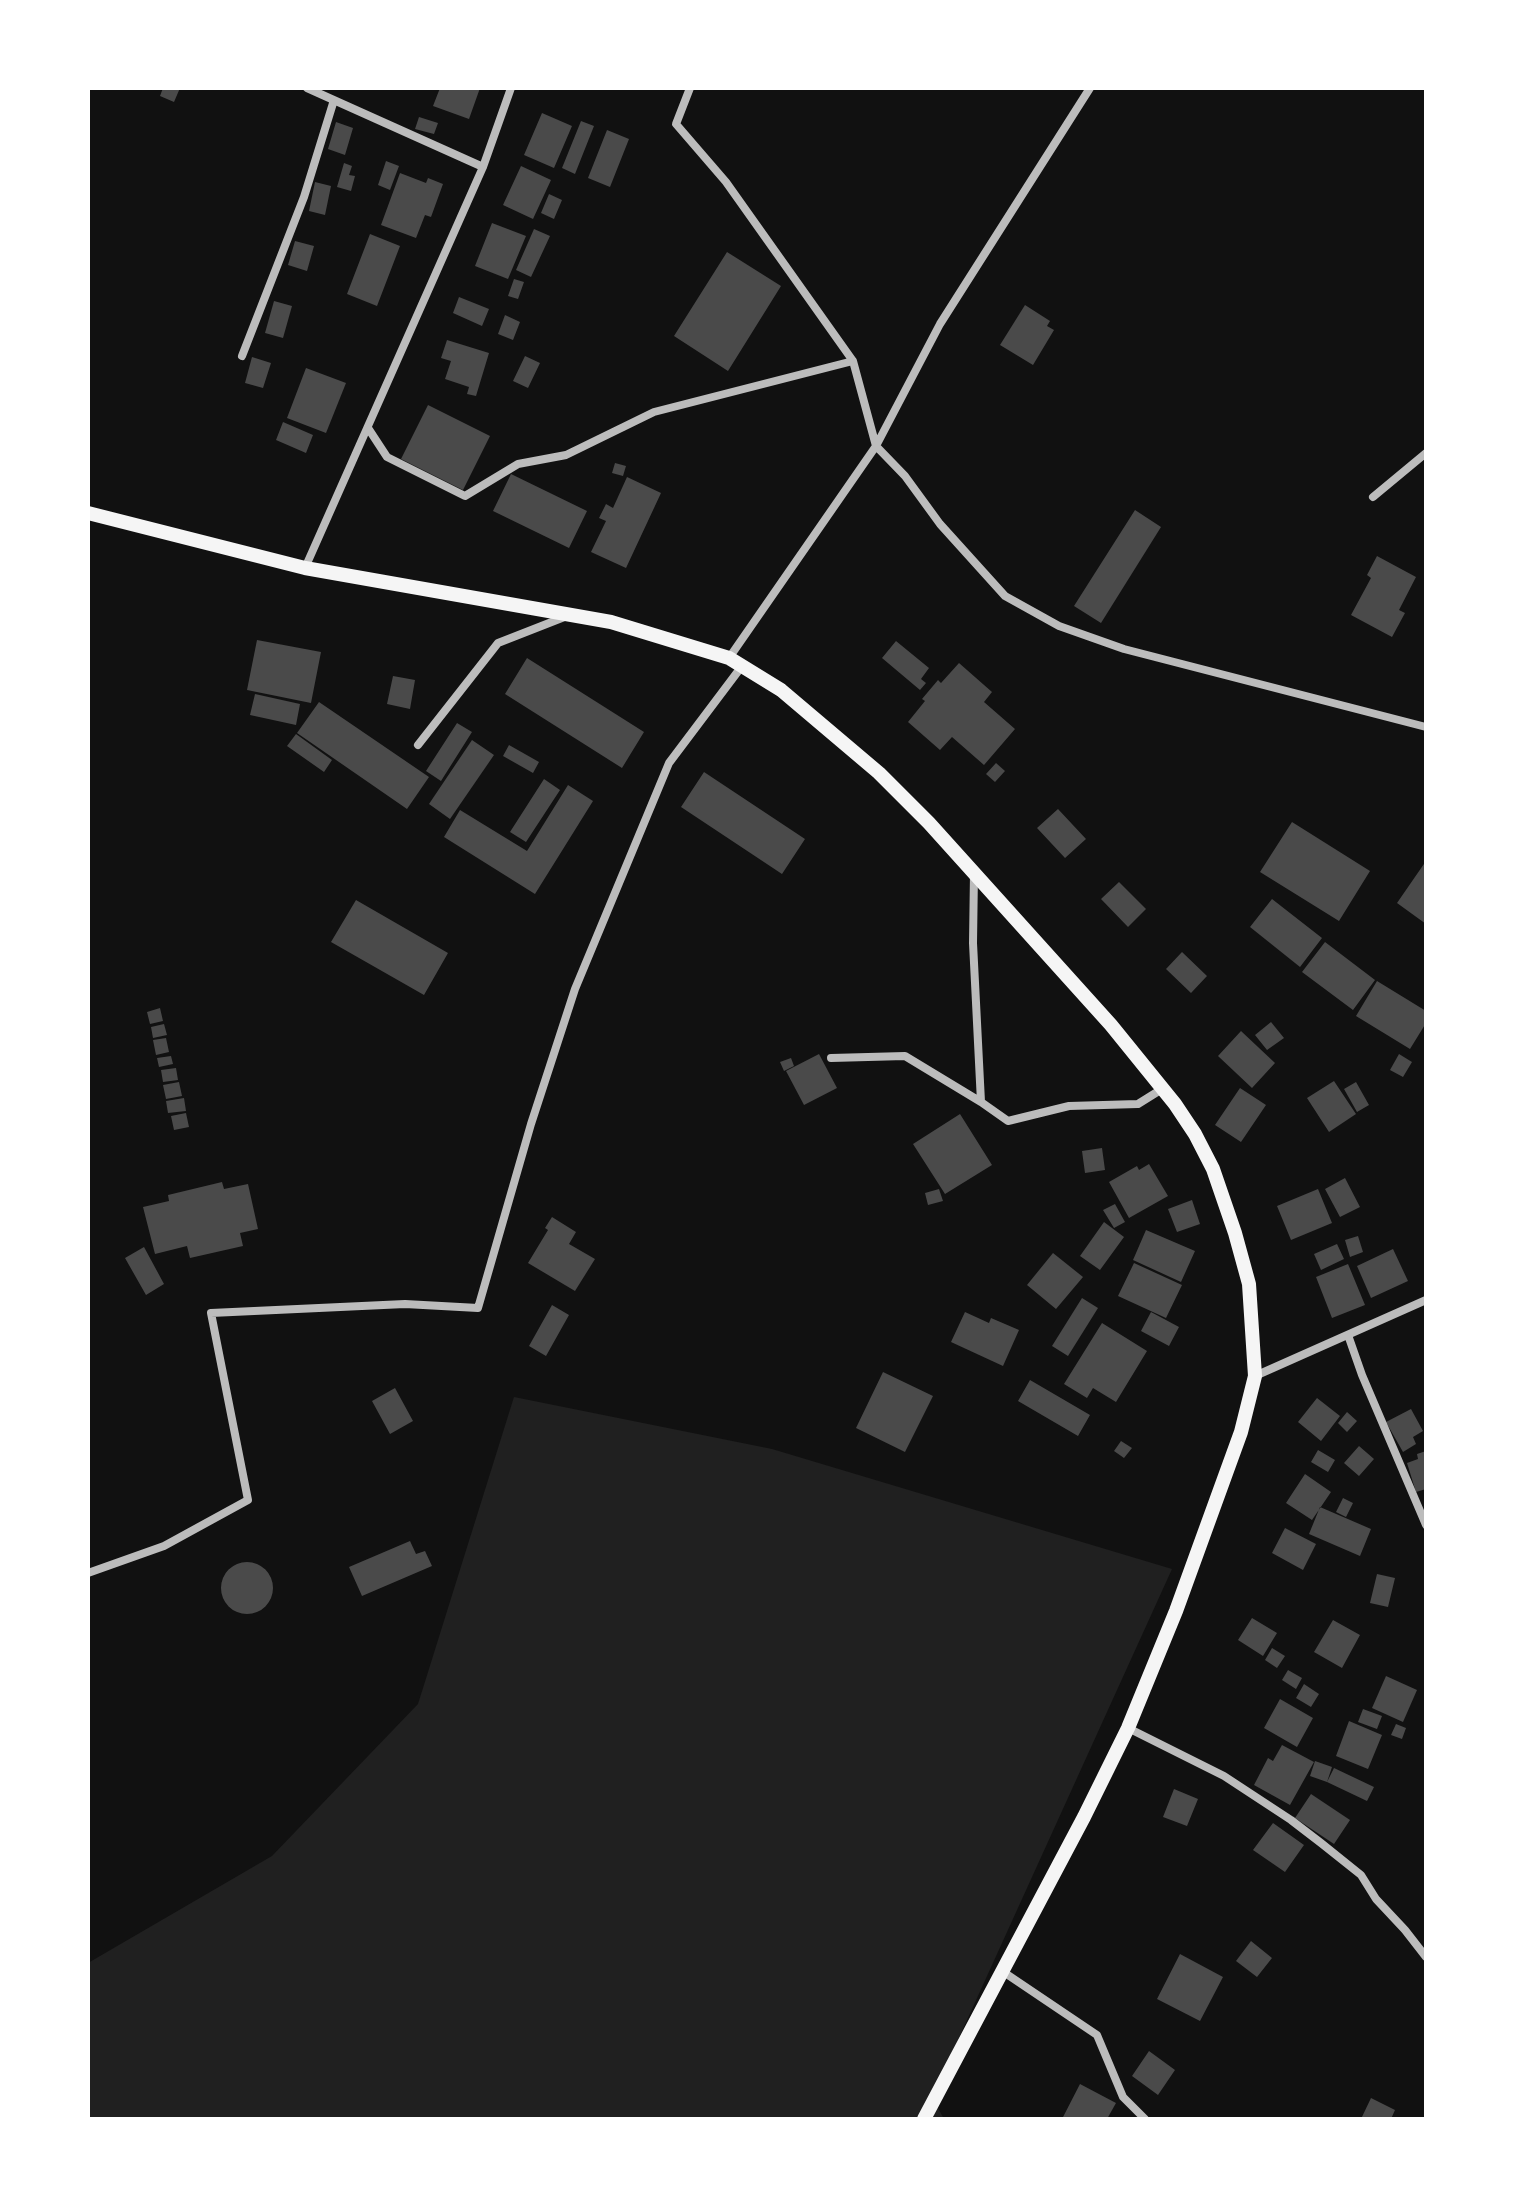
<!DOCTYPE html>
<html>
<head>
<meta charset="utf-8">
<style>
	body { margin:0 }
	#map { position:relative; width:1514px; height:2207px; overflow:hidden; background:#111; font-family:"Roboto Serif",serif }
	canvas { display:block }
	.frame { position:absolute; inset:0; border:90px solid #fff; pointer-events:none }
</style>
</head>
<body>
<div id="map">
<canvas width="1514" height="2207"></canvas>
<div class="frame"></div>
</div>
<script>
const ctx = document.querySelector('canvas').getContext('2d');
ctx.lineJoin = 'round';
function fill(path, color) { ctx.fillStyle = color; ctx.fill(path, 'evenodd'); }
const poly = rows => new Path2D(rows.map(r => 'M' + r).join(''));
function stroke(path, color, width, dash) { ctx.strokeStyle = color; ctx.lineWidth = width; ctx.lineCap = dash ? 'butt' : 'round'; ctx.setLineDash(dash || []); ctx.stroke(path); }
const green = poly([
	[514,1397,772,1449,1172,1569,932,2097,944,2119,88,2119,88,1963,272,1856,418,1704]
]);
const building = poly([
	[163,88,180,88,174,102,160,96],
	[440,88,480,88,469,119,433,106],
	[542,113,572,126,554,168,524,155],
	[419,117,438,123,434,134,415,129],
	[581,121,594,126,575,174,562,168],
	[336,122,353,128,345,155,328,149],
	[607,130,629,139,610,187,588,178],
	[386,161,399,166,390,190,378,185],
	[344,163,352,166,349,175,355,176,351,191,337,187],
	[521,166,551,180,533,219,503,205],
	[400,173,426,183,428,178,443,184,431,217,425,215,416,238,381,225],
	[315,182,331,186,325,215,309,211],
	[549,194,562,200,554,219,541,213],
	[492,223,526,236,508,279,475,266],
	[534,229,550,236,531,277,516,270],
	[370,234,400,246,377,306,347,294],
	[295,241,314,246,307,271,288,265],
	[727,252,781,286,728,371,674,336],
	[514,279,524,282,518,299,508,296],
	[459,297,489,309,482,326,453,313],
	[274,301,292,306,283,338,265,333],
	[1025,305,1050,321,1047,326,1054,330,1033,365,1000,345],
	[505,315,520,322,513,340,498,334],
	[447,340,489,353,476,396,467,394,469,387,445,379,451,361,441,358],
	[525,356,540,363,528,388,513,381],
	[252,357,271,363,263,388,245,383],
	[306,368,346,383,326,433,287,418],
	[428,405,490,436,463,490,401,459],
	[283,422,313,435,306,453,276,440],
	[615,463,626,466,623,476,612,473],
	[511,474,587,511,569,548,493,511],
	[627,477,661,493,626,568,591,552,606,521,599,518,606,504,613,508],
	[1135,510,1161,527,1101,623,1074,606],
	[1377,556,1416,577,1399,610,1405,613,1392,637,1351,615,1371,578,1367,575],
	[257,640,321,652,311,703,247,690],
	[896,641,929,668,921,679,926,683,920,690,882,658],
	[527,658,644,732,622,768,505,694],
	[959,663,992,692,984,702,1015,729,984,765,952,737,940,750,908,722,925,701,922,699,938,680,941,683],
	[393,676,415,680,410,709,387,704],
	[255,694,300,704,296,725,250,715],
	[319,702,429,777,407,809,297,733],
	[457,723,472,732,441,781,426,771],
	[296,734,332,760,324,772,287,746],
	[472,740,494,755,450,819,429,804],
	[509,745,539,762,533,773,503,756],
	[996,763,1005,771,995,782,986,774],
	[704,772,805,839,782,874,681,807],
	[544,779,560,790,526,842,510,832],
	[568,785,593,801,535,894,444,837,460,810,527,851],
	[1058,809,1086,839,1065,858,1037,828],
	[1292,822,1370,871,1339,921,1260,872],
	[1426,861,1426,924,1397,903],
	[1119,882,1146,909,1128,927,1101,899],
	[1272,899,1322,938,1300,967,1250,927],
	[356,900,448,953,424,995,331,942],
	[1325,942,1375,980,1353,1010,1302,972],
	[1182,952,1207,976,1191,993,1166,969],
	[1377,981,1426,1011,1426,1023,1410,1049,1356,1016],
	[160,1008,163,1021,150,1024,147,1012],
	[1271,1022,1284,1038,1267,1050,1255,1035],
	[164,1024,167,1035,153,1038,151,1027],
	[1241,1031,1275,1063,1252,1088,1218,1056],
	[166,1038,169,1052,156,1055,153,1040],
	[819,1054,837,1088,804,1105,786,1071],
	[1399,1054,1412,1062,1403,1077,1390,1070],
	[171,1056,173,1064,159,1067,157,1058],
	[791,1058,794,1066,784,1071,780,1062],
	[176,1068,178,1080,163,1082,161,1070],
	[1334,1081,1356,1114,1329,1132,1307,1098],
	[179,1082,182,1096,166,1099,163,1085],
	[1356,1082,1369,1105,1357,1112,1344,1089],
	[1240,1088,1266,1105,1241,1142,1215,1125],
	[184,1098,186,1111,168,1113,166,1101],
	[186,1113,189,1127,174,1130,171,1116],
	[960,1114,992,1165,945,1194,913,1144],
	[1102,1148,1105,1170,1085,1173,1082,1151],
	[1149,1164,1168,1196,1129,1218,1109,1182,1137,1166,1139,1170],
	[1345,1178,1360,1207,1340,1217,1325,1189],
	[222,1182,224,1189,248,1184,258,1229,240,1233,243,1246,190,1258,187,1246,155,1254,143,1207,169,1201,168,1195],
	[939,1189,943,1201,928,1205,925,1193],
	[1318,1189,1332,1223,1291,1240,1277,1206],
	[1192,1200,1200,1224,1177,1232,1168,1209],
	[1115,1204,1125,1222,1114,1228,1103,1210],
	[552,1217,576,1232,569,1244,595,1259,575,1291,528,1263,548,1230,545,1228],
	[1104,1222,1124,1237,1100,1270,1080,1256],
	[1146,1230,1195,1251,1181,1282,1133,1260],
	[1358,1236,1363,1252,1350,1257,1345,1240],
	[1337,1244,1344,1259,1321,1270,1314,1254],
	[144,1247,164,1284,146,1295,125,1258],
	[1393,1249,1408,1281,1371,1298,1357,1266],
	[1053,1253,1083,1277,1056,1309,1027,1285],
	[1134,1263,1182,1285,1166,1318,1118,1296],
	[1348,1264,1365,1305,1332,1318,1316,1277],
	[1082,1298,1098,1308,1068,1356,1052,1346],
	[552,1305,569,1315,546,1356,529,1346],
	[965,1312,989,1323,991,1318,1019,1330,1003,1366,951,1342],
	[1151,1312,1179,1327,1169,1346,1141,1331],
	[1102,1323,1147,1351,1116,1402,1093,1388,1087,1398,1064,1384],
	[883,1372,933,1396,905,1452,856,1428],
	[1030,1380,1090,1415,1078,1436,1018,1401],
	[395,1388,413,1421,390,1434,372,1401],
	[1317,1398,1340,1416,1321,1441,1298,1422],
	[1411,1409,1423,1431,1413,1437,1416,1444,1403,1452,1386,1422],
	[1347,1412,1357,1421,1347,1432,1338,1423],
	[1121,1441,1132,1448,1124,1458,1114,1451],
	[1359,1446,1374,1459,1359,1476,1344,1463],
	[1318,1450,1335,1460,1328,1472,1311,1462],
	[1426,1451,1426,1489,1416,1492,1407,1463,1418,1459,1417,1454],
	[1305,1474,1331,1492,1312,1520,1286,1503],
	[1343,1498,1353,1503,1346,1517,1336,1512],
	[1320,1507,1371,1529,1360,1556,1309,1534],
	[1285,1528,1316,1544,1303,1570,1272,1553],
	[410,1541,416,1554,425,1551,432,1566,362,1596,349,1567],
	'221 1588a26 26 0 1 1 52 0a26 26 0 1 1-52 0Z',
	[1377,1574,1395,1578,1388,1607,1370,1603],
	[1252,1618,1277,1633,1263,1656,1238,1640],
	[1333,1620,1360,1635,1342,1668,1314,1652],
	[1272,1648,1285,1656,1277,1668,1265,1660],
	[1288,1670,1302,1678,1296,1689,1282,1680],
	[1386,1676,1417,1690,1403,1722,1372,1708],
	[1304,1684,1319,1694,1311,1707,1296,1698],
	[1280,1699,1313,1718,1297,1747,1264,1728],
	[1363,1709,1382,1716,1377,1729,1358,1722],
	[1349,1721,1382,1735,1368,1769,1336,1756],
	[1396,1724,1406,1728,1402,1739,1391,1735],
	[1282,1745,1314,1762,1290,1805,1254,1785,1268,1758,1273,1761],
	[1315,1761,1332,1767,1327,1782,1310,1776],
	[1334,1768,1374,1787,1367,1801,1327,1782],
	[1174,1789,1198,1799,1187,1826,1163,1817],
	[1311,1794,1350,1820,1334,1844,1295,1818],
	[1273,1823,1304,1845,1285,1872,1253,1850],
	[1251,1941,1272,1958,1257,1977,1236,1961],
	[1180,1954,1223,1977,1200,2021,1157,1999],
	[1149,2051,1175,2070,1158,2095,1132,2076],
	[1080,2084,1116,2103,1107,2119,1062,2119],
	[1371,2098,1395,2110,1391,2119,1361,2119]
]);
const minor = poly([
	[307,88,483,167],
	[690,88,676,124,726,182,853,361,876,446,905,476,940,524,1005,596,1059,626,1124,649,1426,727],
	[242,356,304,197,334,100],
	[368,428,387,457,465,496,518,464,566,455,654,412,853,361],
	[1373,497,1426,453],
	[305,568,483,167,511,88],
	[729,658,876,446,940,324,1090,88],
	[418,745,498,643,567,616],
	[974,873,973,943,981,1102,1008,1121,1069,1106,1138,1104,1162,1089],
	[831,1058,905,1056,981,1102],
	[1348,1335,1362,1375,1426,1525],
	[1255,1376,1426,1300],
	[88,1573,164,1546,248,1500,211,1313,405,1304,478,1308,531,1124,575,989,669,763,742,666],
	[1128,1728,1224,1776,1291,1820,1321,1843,1361,1875,1376,1899,1405,1930,1426,1957],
	[1002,1971,1097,2035,1123,2097,1145,2119]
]);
const secondary = poly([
	[88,513,305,568,611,622,729,658,781,690,879,773,929,823,1111,1025,1175,1104,1195,1134,1213,1169,1235,1233,1249,1284,1255,1376,1241,1432,1176,1611,1128,1728,1084,1817,924,2119]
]);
fill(green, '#202020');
fill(building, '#4a4a4a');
stroke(minor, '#bcbcbc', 8);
stroke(secondary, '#f5f5f5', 14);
</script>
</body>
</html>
